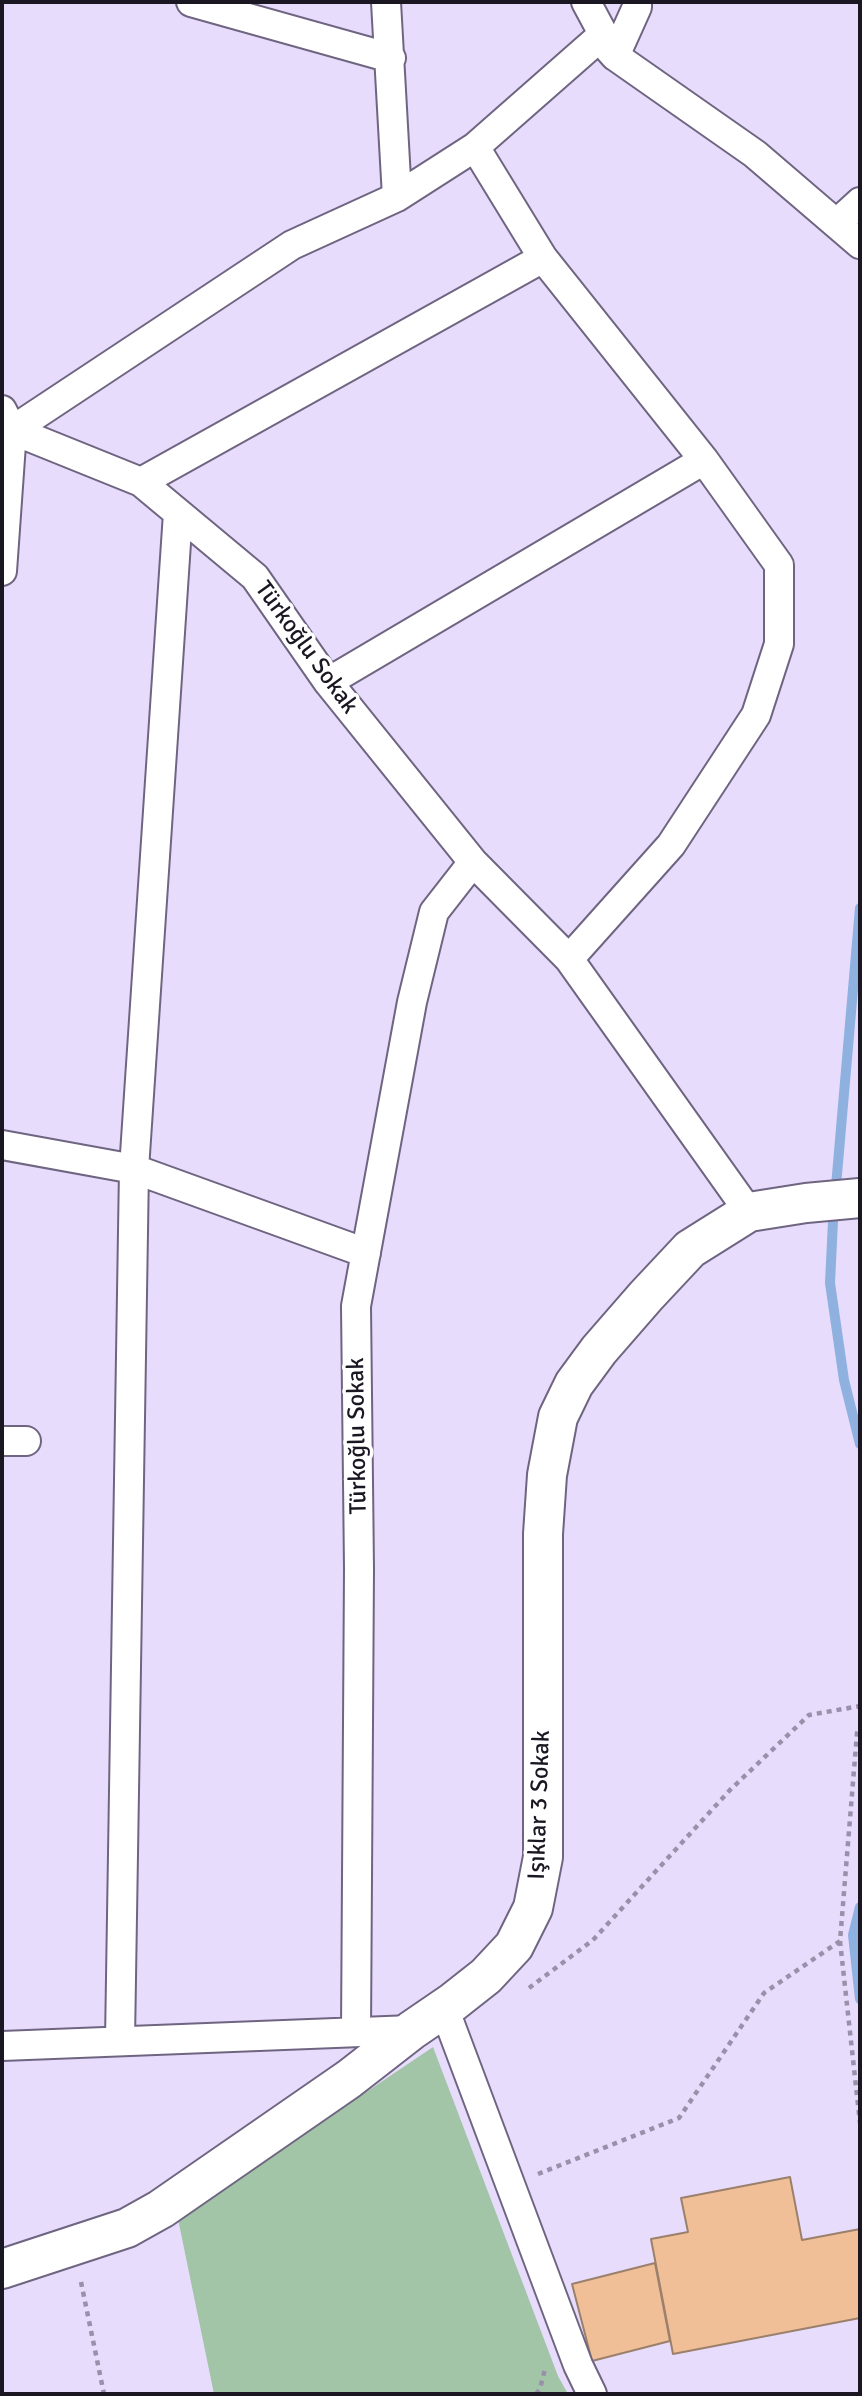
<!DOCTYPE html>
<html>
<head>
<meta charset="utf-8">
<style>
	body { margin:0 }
	#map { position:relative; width:862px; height:2396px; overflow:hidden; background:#e8dcfd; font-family:Signika,sans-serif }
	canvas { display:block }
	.frame { position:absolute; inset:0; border:4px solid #1b1722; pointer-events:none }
</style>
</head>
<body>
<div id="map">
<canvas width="862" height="2396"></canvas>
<div class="frame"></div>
</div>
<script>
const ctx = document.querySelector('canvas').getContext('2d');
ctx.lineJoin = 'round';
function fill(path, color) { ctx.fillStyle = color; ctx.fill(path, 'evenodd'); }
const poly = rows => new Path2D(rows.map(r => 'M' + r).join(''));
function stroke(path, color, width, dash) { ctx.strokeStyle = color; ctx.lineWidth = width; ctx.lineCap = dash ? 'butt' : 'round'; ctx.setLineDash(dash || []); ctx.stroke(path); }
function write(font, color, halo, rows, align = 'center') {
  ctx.font = font + ' Signika,sans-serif'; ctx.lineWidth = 7; ctx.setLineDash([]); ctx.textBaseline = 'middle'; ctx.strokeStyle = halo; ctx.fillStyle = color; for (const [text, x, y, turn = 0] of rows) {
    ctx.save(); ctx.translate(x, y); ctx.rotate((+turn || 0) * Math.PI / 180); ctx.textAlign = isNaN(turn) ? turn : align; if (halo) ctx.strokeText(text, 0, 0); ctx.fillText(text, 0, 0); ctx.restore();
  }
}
const green = poly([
	[433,2047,558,2376,568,2394,214,2394,178,2219]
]);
const stream = poly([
	[860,908,833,1221,830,1283,844,1380,860,1444],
	[860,1907,853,1935,860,1999]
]);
const building = poly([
	[790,2177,802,2240,860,2229,860,2318,673,2354,651,2239,688,2232,681,2198,790,2177],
	[655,2263,670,2341,592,2361,572,2284,655,2263]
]);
const path = poly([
	[840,1941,860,2123],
	[529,1988,593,1940,730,1790,809,1715,860,1706],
	[538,2174,679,2118,764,1993,840,1941,857,1733,860,1728],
	[81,2282,104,2394],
	[536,2394,540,2389,545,2369]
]);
const street = poly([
	[191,2,391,58],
	[386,2,397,197],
	[586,2,615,56,755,154,860,244],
	[475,147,543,258,704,460,779,565,779,644,756,715,671,845,569,959],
	[837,223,860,202],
	[2,410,12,430,141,482,255,577,328,682,473,862,569,959,749,1212],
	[2,437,292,245,397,197,475,147,599,38,615,56,637,7,637,2],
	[141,482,543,258],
	[2,571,12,430],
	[328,682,704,460],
	[2,1145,134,1169,366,1253],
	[2,1441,26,1441],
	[444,2008,578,2365,592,2394],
	[356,2031,359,1569,356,1306,412,1002,434,912,473,862],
	[120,2040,134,1169,178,513],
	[2,2046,412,2030]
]);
const secondary = poly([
	[2,2269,127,2228,161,2209,349,2079,412,2030,453,2002,486,1976,514,1946,533,1908,543,1857,543,1534,547,1475,558,1417,574,1384,599,1350,646,1296,690,1249,749,1212,806,1203,860,1198]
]);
const streetNames = [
	["Türkoğlu Sokak",306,648,54],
	["Türkoğlu Sokak",358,1436,-91],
	["Işıklar 3 Sokak",540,1805,-88]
];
fill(green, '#a2c5a7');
stroke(stream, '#8fb1e0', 10);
fill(building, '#f0be97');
stroke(building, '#9b806b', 2);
stroke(street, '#6f6581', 32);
stroke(secondary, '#6f6581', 42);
stroke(path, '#9990a9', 4.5, [5, 5]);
stroke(street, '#fff', 28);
stroke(secondary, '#fff', 38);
write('24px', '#1b1722', '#fff', streetNames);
</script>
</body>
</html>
